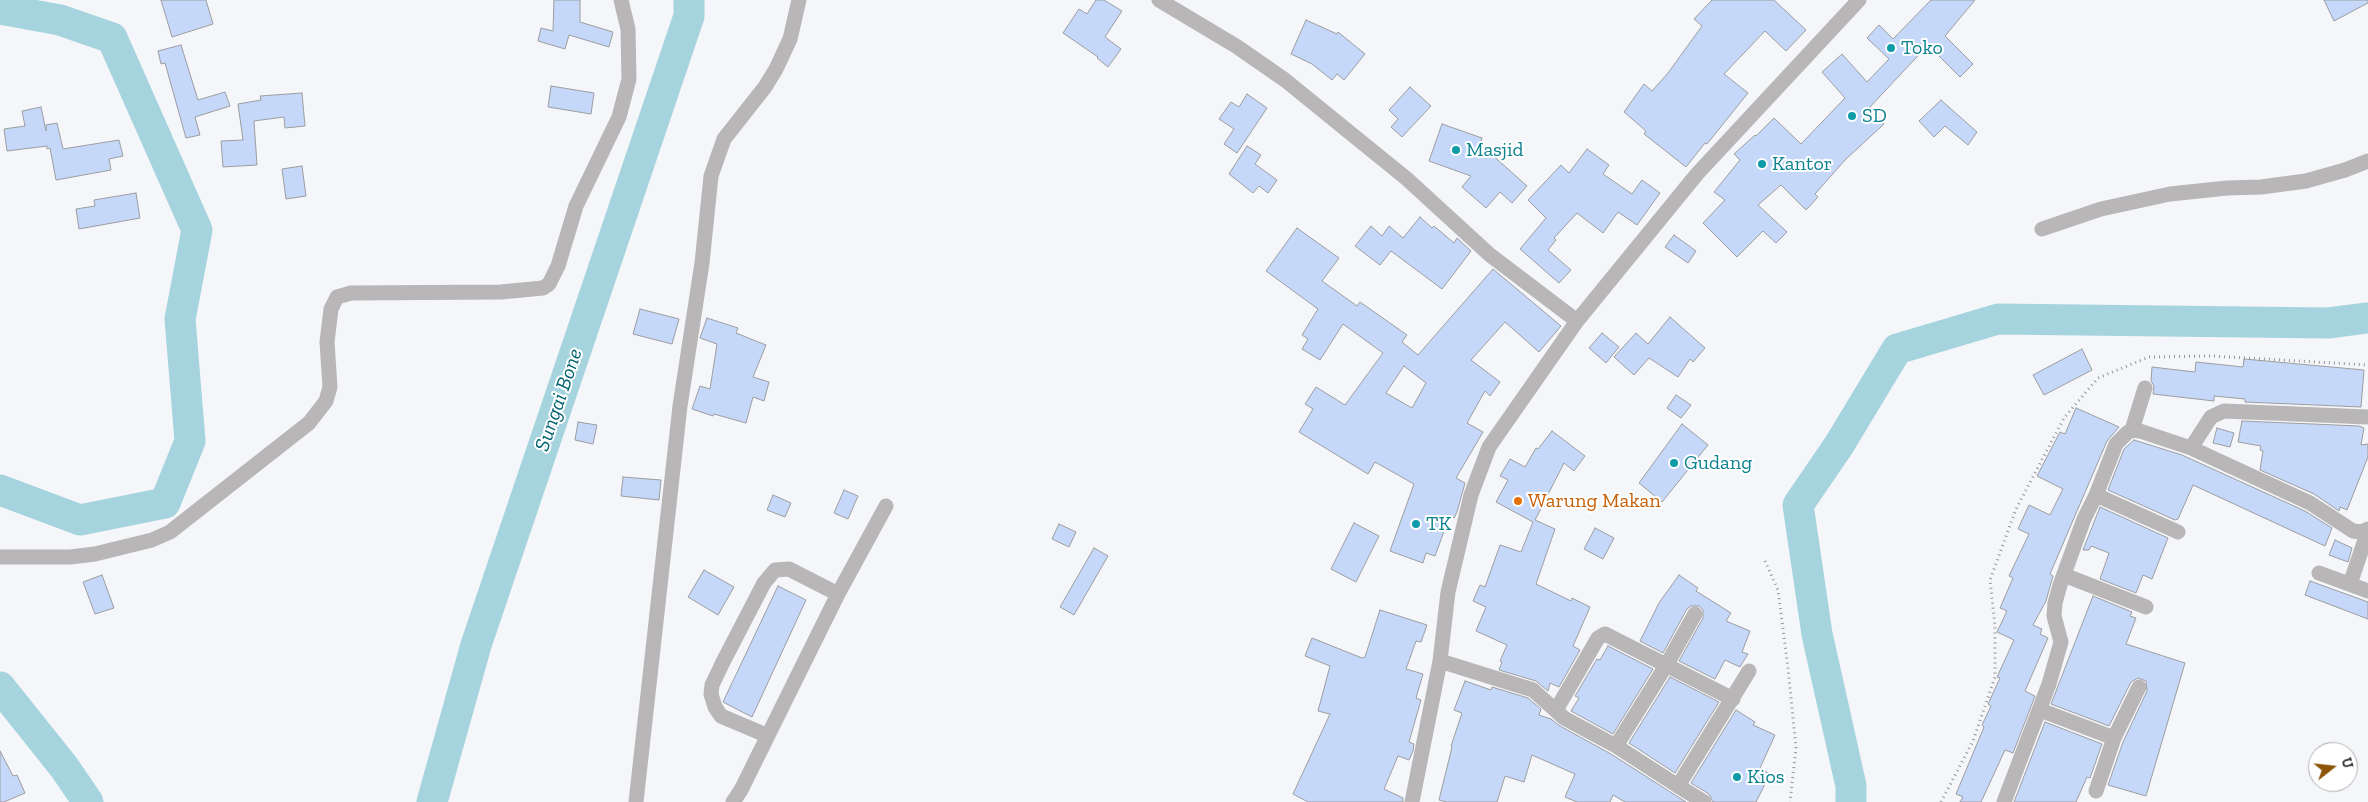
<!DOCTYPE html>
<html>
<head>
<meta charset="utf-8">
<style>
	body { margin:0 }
	#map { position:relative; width:2368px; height:802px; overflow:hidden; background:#f5f6f9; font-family:"Zilla Slab",serif }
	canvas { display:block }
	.north { position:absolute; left:2308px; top:742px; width:50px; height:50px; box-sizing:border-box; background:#fff; border:1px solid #aeafaf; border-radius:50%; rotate:74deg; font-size:14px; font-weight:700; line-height:20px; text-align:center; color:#353637 }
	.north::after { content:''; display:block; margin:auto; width:18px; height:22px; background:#8b5407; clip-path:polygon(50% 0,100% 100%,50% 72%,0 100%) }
</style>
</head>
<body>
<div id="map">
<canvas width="2368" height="802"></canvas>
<div class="north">U</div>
</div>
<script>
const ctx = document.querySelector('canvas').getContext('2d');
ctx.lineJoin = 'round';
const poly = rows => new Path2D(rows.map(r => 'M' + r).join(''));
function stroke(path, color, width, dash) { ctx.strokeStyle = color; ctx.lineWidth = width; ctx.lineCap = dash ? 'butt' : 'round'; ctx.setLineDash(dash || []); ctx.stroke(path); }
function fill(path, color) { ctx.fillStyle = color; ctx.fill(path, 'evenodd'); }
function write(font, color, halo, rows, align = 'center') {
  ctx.font = font + ' "Zilla Slab",serif'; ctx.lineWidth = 4; ctx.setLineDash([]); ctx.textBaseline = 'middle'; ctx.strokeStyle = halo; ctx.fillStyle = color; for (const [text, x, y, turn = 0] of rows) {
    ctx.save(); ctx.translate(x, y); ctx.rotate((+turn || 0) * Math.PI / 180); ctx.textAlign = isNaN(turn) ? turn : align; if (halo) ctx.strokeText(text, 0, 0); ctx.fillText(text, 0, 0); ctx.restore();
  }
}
const river = poly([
	[0,9,60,20,112,38,197,230,180,319,190,441,165,503,80,520,0,490],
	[0,687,64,767,88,802],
	[432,802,476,645,689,16,689,0],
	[1851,802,1851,786,1817,634,1798,505,1839,445,1897,349,1998,319,2328,323,2368,318]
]);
const building = poly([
	[161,0,206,0,213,24,172,37,161,0],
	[554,0,580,0,580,22,613,32,609,47,569,35,565,49,538,41,541,28,553,31,554,0],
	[1096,0,1104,0,1122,11,1105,37,1121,49,1108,67,1097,58,1098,57,1063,33,1079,9,1087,14,1096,0],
	[1712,0,1774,0,1806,30,1786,51,1765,31,1724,74,1748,93,1707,144,1705,143,1686,167,1644,134,1646,131,1624,112,1644,84,1652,91,1668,73,1702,26,1694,19,1712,0],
	[1931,0,1975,0,1945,36,1973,64,1960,77,1928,45,1869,108,1884,124,1845,160,1815,194,1818,197,1806,210,1781,185,1758,205,1787,232,1776,243,1763,231,1737,257,1703,223,1725,200,1714,192,1740,160,1734,154,1755,135,1756,136,1774,118,1801,144,1845,98,1822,72,1842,54,1867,82,1889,59,1867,38,1879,25,1893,39,1931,0],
	[2324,0,2368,0,2368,3,2334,21,2324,0],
	[1306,20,1337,34,1338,32,1365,54,1344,80,1337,74,1332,80,1312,64,1291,54,1306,20],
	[181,45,198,100,225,92,230,106,195,117,200,135,186,138,165,63,161,64,158,51,181,45],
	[551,86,594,93,591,114,548,107,551,86],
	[1410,87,1431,106,1402,137,1391,127,1398,119,1389,110,1410,87],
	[302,93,305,126,285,128,284,117,254,121,257,165,223,167,221,141,243,140,238,104,261,100,260,96,302,93],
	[1247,94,1267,108,1237,153,1224,144,1234,129,1219,119,1231,102,1239,107,1247,94],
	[1941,100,1977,132,1968,145,1945,126,1934,137,1919,121,1941,100],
	[41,107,46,131,46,125,57,123,63,149,119,140,123,156,109,159,111,170,56,180,50,148,47,149,47,146,7,151,4,129,25,126,22,111,41,107],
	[1442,124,1482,138,1480,144,1527,186,1512,203,1500,192,1486,208,1462,187,1471,176,1429,161,1442,124],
	[1247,146,1261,155,1255,164,1277,180,1268,193,1259,186,1253,193,1229,174,1247,146],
	[1587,149,1609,165,1603,174,1632,194,1642,180,1660,193,1637,225,1618,212,1603,233,1577,213,1554,238,1556,240,1548,250,1571,270,1559,283,1520,249,1546,218,1528,200,1561,165,1569,173,1587,149],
	[302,166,306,196,286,199,282,169,302,166],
	[136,193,140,218,79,229,76,209,95,206,94,200,136,193],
	[1420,217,1432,228,1434,226,1454,243,1457,238,1471,251,1442,289,1391,251,1380,265,1355,246,1371,226,1382,236,1389,226,1403,238,1420,217],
	[1297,228,1339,258,1322,281,1357,306,1360,302,1407,335,1402,342,1418,355,1493,269,1561,326,1539,352,1505,322,1471,360,1500,382,1490,396,1485,391,1467,423,1483,432,1456,478,1465,483,1457,512,1454,518,1450,515,1435,556,1426,553,1423,563,1390,551,1414,484,1375,462,1368,474,1299,432,1313,409,1305,404,1316,387,1345,405,1383,353,1343,324,1320,360,1302,349,1308,339,1302,335,1318,309,1266,271,1297,228],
	[1404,366,1426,383,1412,408,1386,393,1404,366],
	[1674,235,1696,251,1688,263,1665,247,1674,235],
	[640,309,679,319,672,344,633,334,640,309],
	[1670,317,1705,348,1693,362,1690,359,1678,377,1649,358,1634,375,1614,357,1636,333,1648,344,1670,317],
	[707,318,738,328,736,333,766,345,753,377,769,382,764,401,753,397,746,423,714,414,713,416,692,409,700,386,710,389,717,344,700,338,707,318],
	[1602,333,1619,347,1606,363,1589,348,1602,333],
	[2082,349,2092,370,2044,395,2033,375,2082,349],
	[2244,359,2364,370,2361,407,2245,402,2245,399,2214,396,2214,401,2153,394,2154,386,2151,381,2152,367,2195,372,2196,362,2243,367,2244,359],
	[1676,395,1691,405,1681,418,1667,408,1676,395],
	[2076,408,2119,427,2107,441,2050,574,2053,576,2046,601,2033,625,2042,629,2040,634,2048,638,2025,691,2035,696,2013,753,2005,750,1981,802,1960,802,1963,797,1956,794,1984,727,1982,725,1991,706,1988,704,2000,678,1997,677,2014,640,1997,632,2007,611,2000,608,2013,578,2009,576,2029,534,2018,529,2029,505,2050,515,2063,489,2037,476,2060,432,2065,434,2076,408],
	[2242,421,2359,426,2364,428,2361,445,2368,444,2368,457,2347,510,2340,507,2339,511,2314,494,2260,470,2263,451,2260,450,2261,446,2238,442,2242,421],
	[578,422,597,425,593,444,575,440,578,422],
	[1682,424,1708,445,1662,502,1639,483,1682,424],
	[2217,428,2234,433,2230,447,2213,443,2217,428],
	[1552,431,1585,456,1574,471,1564,463,1535,520,1555,529,1536,584,1571,601,1572,598,1590,607,1573,646,1580,650,1559,687,1550,683,1548,691,1536,681,1499,670,1502,662,1500,661,1507,645,1476,631,1486,607,1473,601,1480,585,1485,587,1500,545,1521,552,1533,522,1496,502,1508,480,1500,476,1510,459,1525,467,1536,448,1538,449,1552,431],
	[2134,440,2182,455,2305,511,2332,528,2325,546,2193,485,2178,519,2175,520,2108,490,2124,449,2134,440],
	[623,477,661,480,659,500,621,496,623,477],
	[844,490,858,496,848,519,834,513,844,490],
	[773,495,791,503,785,517,767,510,773,495],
	[2100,507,2168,538,2152,579,2143,575,2136,593,2100,579,2109,553,2091,546,2089,550,2083,550,2100,507],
	[1354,523,1379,536,1356,582,1331,569,1354,523],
	[1059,524,1076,532,1069,547,1052,539,1059,524],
	[1595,528,1614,538,1603,559,1584,549,1595,528],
	[2335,540,2352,548,2348,562,2329,555,2335,540],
	[1094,548,1108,556,1074,615,1060,607,1094,548],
	[704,570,734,587,718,615,688,597,704,570],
	[102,575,114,608,95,614,83,582,102,575],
	[1679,575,1698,588,1696,591,1731,613,1726,621,1750,631,1742,652,1748,654,1740,667,1725,660,1715,679,1679,661,1703,618,1703,610,1699,606,1691,606,1687,609,1663,653,1640,641,1659,603,1679,575],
	[2310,581,2368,602,2368,619,2305,595,2310,581],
	[778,586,806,600,752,717,723,702,778,586],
	[2093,596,2132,612,2130,616,2136,618,2126,644,2185,663,2146,796,2108,785,2123,742,2147,691,2146,681,2138,678,2131,682,2109,726,2051,704,2093,596],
	[1380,610,1427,625,1421,642,1416,641,1406,669,1423,674,1416,698,1421,700,1409,742,1414,744,1413,751,1409,760,1398,756,1384,789,1403,798,1403,802,1308,802,1293,794,1330,714,1318,711,1330,666,1305,656,1312,638,1362,658,1365,657,1380,610],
	[1608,646,1653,669,1613,734,1571,711,1579,698,1575,696,1597,659,1600,660,1608,646],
	[1670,677,1719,702,1675,773,1629,743,1670,677],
	[1465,681,1491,690,1492,687,1528,698,1541,709,1539,715,1551,719,1560,726,1611,754,1686,802,1625,802,1613,795,1610,802,1577,802,1565,797,1575,774,1532,755,1524,782,1505,776,1497,802,1447,802,1439,800,1452,747,1451,746,1462,713,1454,710,1465,681],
	[1736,710,1755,722,1753,725,1775,735,1760,768,1770,774,1756,802,1713,802,1709,794,1691,783,1736,710],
	[2045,722,2102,744,2090,778,2087,777,2076,802,2014,802,2045,722],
	[0,751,13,776,17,775,25,793,4,802,0,802,0,751]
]);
const path = poly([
	[1765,561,1778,590,1788,668,1796,748,1790,802],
	[1941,802,1973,741,1995,677,1995,626,1990,580,2016,509,2064,418,2098,378,2149,357,2212,356,2368,365]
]);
const minor = poly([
	[1159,0,1236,46,1285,80,1407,179,1490,255,1577,321],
	[2042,229,2101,209,2170,194,2227,188,2261,187,2306,181,2345,170,2368,161],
	[2132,430,2145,388],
	[2191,448,2211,417,2224,411,2368,417],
	[2096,495,2178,532],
	[0,557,70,557,95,554,152,540,170,532,309,423,326,401,330,387,327,342,331,309,337,297,351,293,501,292,543,288,549,284,558,266,576,206,619,117,629,79,628,29,621,0],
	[2319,573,2368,591],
	[2064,575,2146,607],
	[2350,584,2368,531],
	[1440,661,1533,690,1564,718,1616,746,1678,786,1749,671],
	[1556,710,1598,638,1605,634,1733,699],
	[2040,710,2114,738,2139,687],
	[766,735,721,716,715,707,711,694,712,685,723,662,764,583,775,570,789,569,838,594],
	[1616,746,1667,664,1695,614],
	[1678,786,1704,802],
	[2096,791,2114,738],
	[636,802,680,406,702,263,711,176,724,139,765,87,776,69,790,39,799,0],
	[733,802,741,790,838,594,886,506],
	[1412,802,1440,661,1448,592,1471,495,1489,447,1577,321,1697,174,1859,0],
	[2004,802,2049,684,2061,642,2054,616,2055,603,2060,585,2084,519,2096,495,2116,444,2127,433,2132,430,2140,431,2191,448,2310,503,2353,531,2362,532,2368,529]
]);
const markers = [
	[1891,48,5,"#0f9aa8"],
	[1852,116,5,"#0f9aa8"],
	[1456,150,5,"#0f9aa8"],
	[1762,164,5,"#0f9aa8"],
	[1674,463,5,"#0f9aa8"],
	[1518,501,5,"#e8710a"],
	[1416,524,5,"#0f9aa8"],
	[1737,777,5,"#0f9aa8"]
];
const cultureNames = [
	["Toko",1901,48],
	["SD",1862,116],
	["Masjid",1466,150],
	["Kantor",1772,164],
	["Gudang",1684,463],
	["TK",1426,524],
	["Kios",1747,777]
];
const foodNames = [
	["Warung Makan",1528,501]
];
const waterNames = [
	["Sungai Bone",559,400,-71]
];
stroke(river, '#a6d4de', 31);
fill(building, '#c5d8f9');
stroke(building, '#9c9d9f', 1);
stroke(path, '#949596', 3, [1, 4]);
stroke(minor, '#b8b6b7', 15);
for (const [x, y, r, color] of markers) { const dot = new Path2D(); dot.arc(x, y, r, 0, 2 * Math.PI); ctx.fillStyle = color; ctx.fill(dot); stroke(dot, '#fff', 2); }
write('20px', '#0d838f', '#fff', cultureNames, 'left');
write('20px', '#c56008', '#fff', foodNames, 'left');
write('italic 21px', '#006171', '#fff', waterNames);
</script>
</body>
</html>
